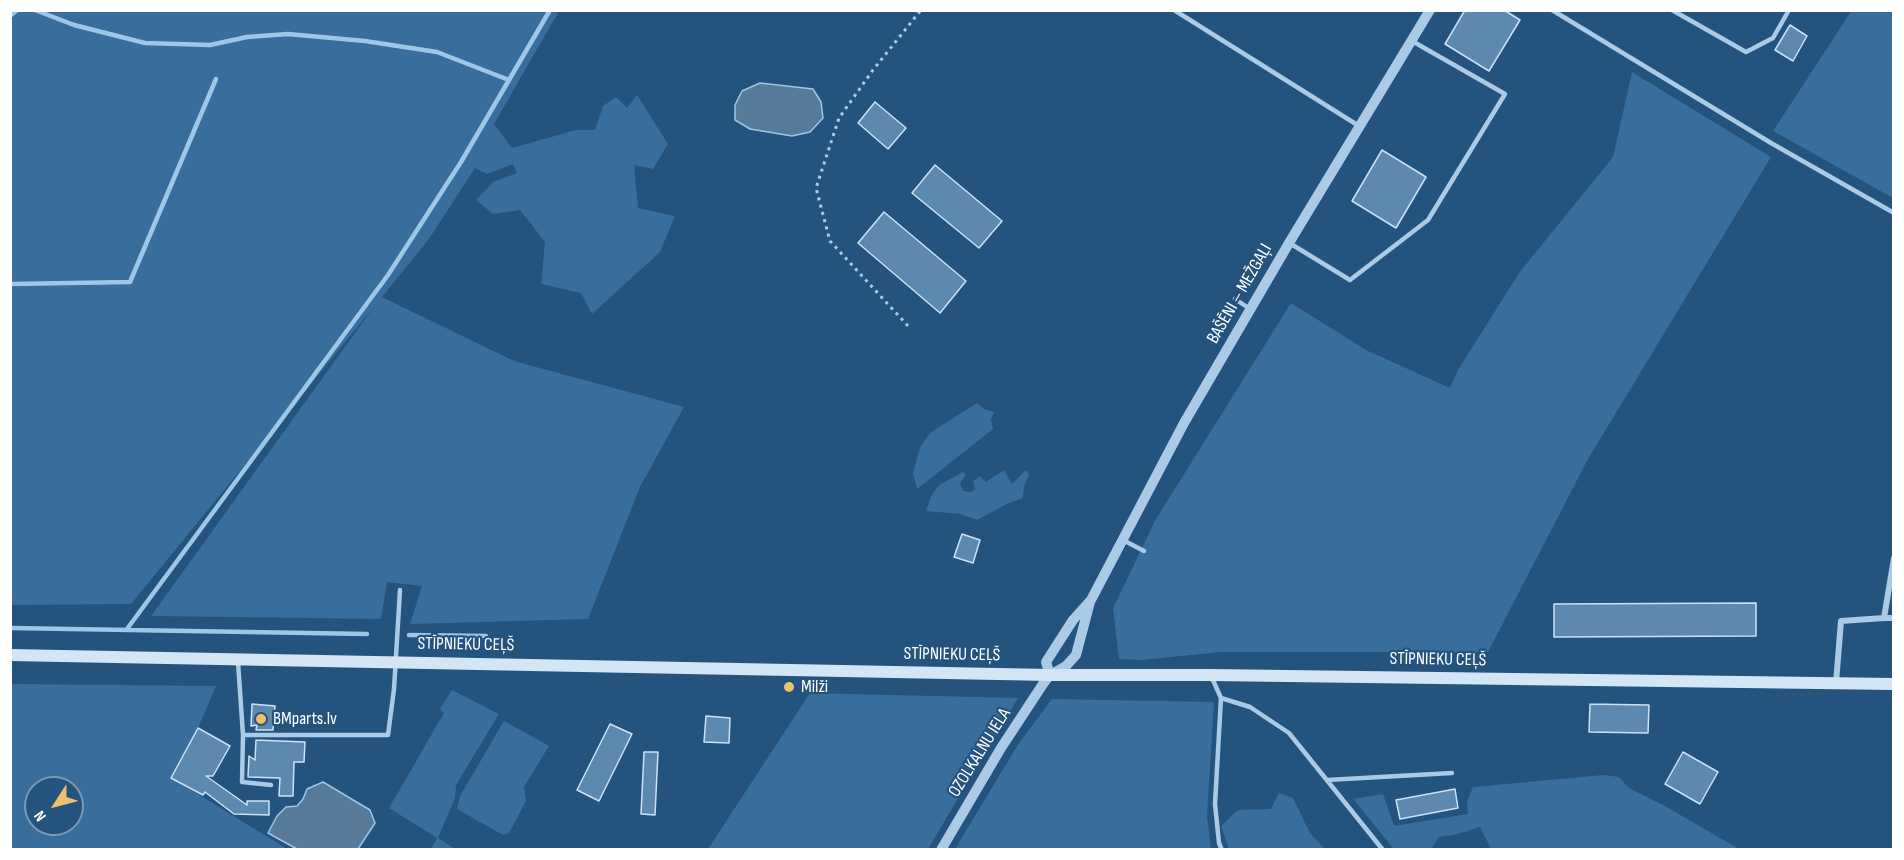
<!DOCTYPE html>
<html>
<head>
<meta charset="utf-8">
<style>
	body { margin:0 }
	#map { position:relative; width:1904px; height:860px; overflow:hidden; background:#24537e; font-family:"Sofia Sans Condensed",sans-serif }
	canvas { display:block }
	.frame { position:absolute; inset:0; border:12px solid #fff; pointer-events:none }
	.north { position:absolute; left:24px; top:776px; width:60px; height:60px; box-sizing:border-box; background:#24537e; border:2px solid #7c98b2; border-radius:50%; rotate:234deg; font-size:16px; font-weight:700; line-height:24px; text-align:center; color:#fff }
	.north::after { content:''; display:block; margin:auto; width:21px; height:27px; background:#f0bf6e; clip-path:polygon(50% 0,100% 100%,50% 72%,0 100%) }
</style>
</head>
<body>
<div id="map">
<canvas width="1904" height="860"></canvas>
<div class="frame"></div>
<div class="north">N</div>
</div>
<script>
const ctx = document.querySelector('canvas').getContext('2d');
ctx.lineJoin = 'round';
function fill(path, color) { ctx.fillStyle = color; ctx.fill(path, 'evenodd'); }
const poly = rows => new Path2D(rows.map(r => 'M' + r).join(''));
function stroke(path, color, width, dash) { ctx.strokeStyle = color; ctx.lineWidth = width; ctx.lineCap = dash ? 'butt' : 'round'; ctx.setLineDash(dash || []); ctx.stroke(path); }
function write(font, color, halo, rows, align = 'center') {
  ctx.font = font + ' "Sofia Sans Condensed",sans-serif'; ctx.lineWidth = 4.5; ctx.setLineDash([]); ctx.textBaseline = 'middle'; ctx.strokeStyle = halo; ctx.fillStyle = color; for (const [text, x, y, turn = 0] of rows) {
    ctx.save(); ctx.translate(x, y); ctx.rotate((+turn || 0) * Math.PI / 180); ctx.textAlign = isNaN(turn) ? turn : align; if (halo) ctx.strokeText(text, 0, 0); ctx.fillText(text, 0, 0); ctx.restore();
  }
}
const green = poly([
	[1852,10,1893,11,1893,198,1773,131],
	[10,11,559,11,494,124,512,148,576,130,595,130,603,106,616,97,627,108,637,95,668,144,653,169,634,165,638,208,675,216,660,252,592,314,581,293,541,284,545,242,520,210,493,214,476,200,493,182,517,173,513,164,487,174,475,168,429,239,382,297,514,361,684,407,640,487,588,619,410,624,422,586,387,582,381,619,151,616,373,308,131,604,11,605],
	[1632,72,1771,157,1588,459,1488,652,1221,652,1142,660,1119,659,1113,608,1156,519,1291,303,1366,350,1450,388,1458,370,1519,273,1613,157],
	[977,403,984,409,994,412,991,420,993,429,917,489,913,473,920,447,931,432],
	[1004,470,1012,484,1026,470,1029,474,1024,487,1023,498,1009,503,977,520,960,514,926,511,931,496,939,485,963,472,966,475,960,483,963,491,971,492,975,489,973,481,980,476,986,482],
	[11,684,216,686,198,728,172,778,287,849,11,850],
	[36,788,72,788,72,824,36,824],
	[452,690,499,714,456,785,455,798,438,838,455,849,431,849,437,838,389,808,444,713,440,709],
	[810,693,1018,698,928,849,708,849],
	[1052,699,1214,702,1207,816,1211,849,955,849,1019,743],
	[504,721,549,746,524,787,526,801,509,833,503,835,457,809,460,796],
	[1604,775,1619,777,1629,788,1665,806,1739,849,1491,849,1480,827,1458,834,1439,837,1431,849,1394,849,1353,799,1383,794,1394,826,1468,814,1467,801,1473,787],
	[1279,793,1293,798,1310,833,1325,849,1229,849,1221,826,1238,810,1271,809]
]);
const water = poly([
	[760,83,813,89,821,102,823,118,810,132,792,136,750,129,735,120,735,105,742,91,760,83],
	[323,782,370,810,375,823,358,849,297,849,268,833,277,816,286,807,297,806,303,799,307,789,323,782]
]);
const stream = poly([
	[35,10,74,25,145,43,210,45,247,37,288,34,365,41,437,52,509,80],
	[10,16,17,10],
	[10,284,130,282,216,79],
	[10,628,367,634],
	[127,629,388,275,461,162,550,10],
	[409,635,486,636]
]);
const building = poly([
	[1465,10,1504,10,1520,20,1489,71,1445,44,1465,10],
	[1790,25,1807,36,1793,61,1775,50,1790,25],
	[875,102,906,128,888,149,858,123,875,102],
	[1382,150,1426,177,1396,228,1352,201,1382,150],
	[935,165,1002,221,979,248,912,193,935,165],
	[884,212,966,281,940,313,858,243,884,212],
	[962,534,980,540,973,563,954,557,962,534],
	[1756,603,1756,636,1554,637,1554,604,1756,603],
	[252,704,275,706,273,730,256,730,257,725,251,726,252,704],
	[1590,704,1649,705,1648,733,1589,732,1590,704],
	[706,716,730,718,729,743,704,742,706,716],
	[610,724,632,734,599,801,577,790,610,724],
	[198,728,230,746,213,776,206,776,247,805,247,801,269,801,269,815,234,814,205,792,203,795,171,778,198,728],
	[256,740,305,742,304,762,294,762,293,796,279,796,280,778,248,777,249,756,255,760,256,740],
	[644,752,658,752,655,815,641,814,644,752],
	[1683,752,1718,772,1700,804,1665,784,1683,752],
	[1455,789,1458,808,1400,819,1396,800,1455,789]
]);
const path = poly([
	[908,326,830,241,816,188,839,118,873,70,921,10]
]);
const service = poly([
	[1174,10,1359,126],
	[1552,10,1771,143,1894,213],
	[1672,10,1746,52,1773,38,1789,10],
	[1291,244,1350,280,1428,220,1505,94,1412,41],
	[1235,299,1250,309],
	[1123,540,1144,551],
	[238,662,243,735],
	[1212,678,1221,698,1215,804,1219,843,1222,850],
	[1221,698,1250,707,1289,733,1383,850],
	[1327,780,1452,773],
	[271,785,242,782,243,735,388,735,394,689,400,590]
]);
const minor = poly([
	[1894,558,1884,618,1894,618],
	[1836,683,1841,621,1884,618]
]);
const tertiary = poly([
	[1050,675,1046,662,1073,620,1091,600,1184,423,1289,243,1430,10],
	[941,850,1001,748,1043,684,1050,675,1066,666,1076,655,1090,602]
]);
const secondary = poly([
	[10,655,1050,675,1211,675,1894,684]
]);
const markers = [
	[789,687,6,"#f0bf6e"],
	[261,719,6,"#f0bf6e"]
];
const streetNames = [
	["BAŠĒNI – MEŽGAĻI",1240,294,-60],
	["STĪPNIEKU CEĻŠ",466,645,1],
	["STĪPNIEKU CEĻŠ",952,655,1],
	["STĪPNIEKU CEĻŠ",1438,660,1],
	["OZOLKALNU IELA",980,753,-58]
];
const poiNames = [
	["Milži",801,687],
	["BMparts.lv",273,719]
];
fill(green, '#386d9c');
fill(water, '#587a99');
stroke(water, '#9ec6e7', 1.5);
stroke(stream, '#9ec6e7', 4.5);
fill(building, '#5d89af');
stroke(building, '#cde2f5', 1.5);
stroke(path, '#aacae6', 3, [3, 4.5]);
stroke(service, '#aacae6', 4.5);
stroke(minor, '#aacae6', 6);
stroke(tertiary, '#aacae6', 10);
stroke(secondary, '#d4e5f5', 12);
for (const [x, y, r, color] of markers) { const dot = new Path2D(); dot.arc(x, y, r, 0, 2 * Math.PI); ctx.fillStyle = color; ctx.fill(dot); stroke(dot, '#24537e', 2); }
write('18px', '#fff', '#24537e', streetNames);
write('18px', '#fff', '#24537e', poiNames, 'left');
</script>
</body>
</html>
